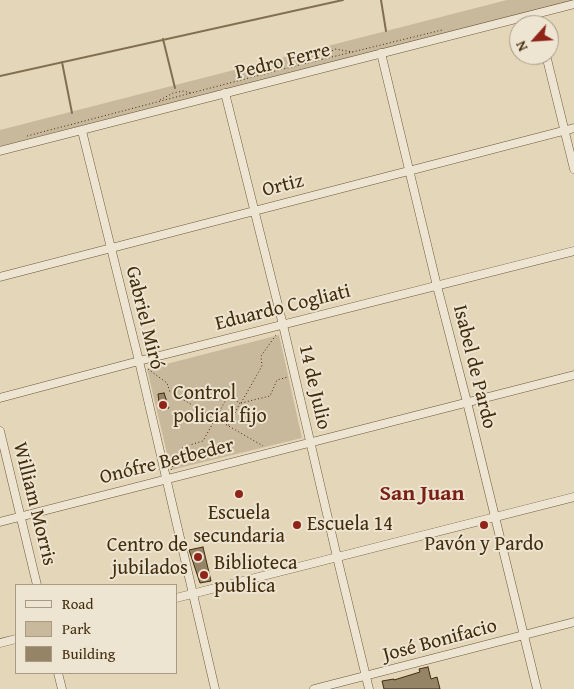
<!DOCTYPE html>
<html>
<head>
<meta charset="utf-8">
<style>
	body { margin:0 }
	#map { position:relative; width:574px; height:689px; overflow:hidden; background:#e4d6b9; font-family:"Gentium Book Plus",serif }
	canvas { display:block }
	.legend { position:absolute; left:15px; top:584px; width:162px; height:90px; box-sizing:border-box; background:#ede4d2; border:1px solid #a89a83; margin:0; padding:6px 9px; list-style:none; font-size:15px; color:#412c0c }
	.legend li { display:flex; align-items:center; gap:10px; height:25px }
	.legend b { width:25px; border:1px solid #a89a83 }
	.north { position:absolute; left:509px; top:15px; width:50px; height:50px; box-sizing:border-box; background:#ede4d2; border:1px solid #a89a83; border-radius:50%; rotate:244deg; font-size:14px; font-weight:700; line-height:20px; text-align:center; color:#412c0c }
	.north::after { content:''; display:block; margin:auto; width:18px; height:22px; background:#8f2418; clip-path:polygon(50% 0,100% 100%,50% 72%,0 100%) }
</style>
</head>
<body>
<div id="map">
<canvas width="574" height="689"></canvas>
<ul class="legend">
<li><b style="height:6px;background:#ede4d2"></b>Road</li>
<li><b style="height:14px;background:#c8b99c"></b>Park</li>
<li><b style="height:14px;background:#968466"></b>Building</li>
</ul>
<div class="north">N</div>
</div>
<script>
const ctx = document.querySelector('canvas').getContext('2d');
ctx.lineJoin = 'round';
function fill(path, color) { ctx.fillStyle = color; ctx.fill(path, 'evenodd'); }
const poly = rows => new Path2D(rows.map(r => 'M' + r).join(''));
function stroke(path, color, width, dash) { ctx.strokeStyle = color; ctx.lineWidth = width; ctx.lineCap = dash ? 'butt' : 'round'; ctx.setLineDash(dash || []); ctx.stroke(path); }
function write(font, color, halo, rows, align = 'center') {
  ctx.font = font + ' "Gentium Book Plus",serif'; ctx.lineWidth = 4; ctx.setLineDash([]); ctx.textBaseline = 'middle'; ctx.strokeStyle = halo; ctx.fillStyle = color; for (const [text, x, y, turn = 0] of rows) {
    ctx.save(); ctx.translate(x, y); ctx.rotate((+turn || 0) * Math.PI / 180); ctx.textAlign = isNaN(turn) ? turn : align; if (halo) ctx.strokeText(text, 0, 0); ctx.fillText(text, 0, 0); ctx.restore();
  }
}
const green = poly([
	[507,0,574,0,0,149,0,130],
	[279,335,302,438,171,470,147,369]
]);
const stream = poly([
	[381,0,386,31],
	[163,39,175,88],
	[62,62,72,113],
	[0,76,343,0]
]);
const building = poly([
	[164,393,169,408,160,410,158,394,164,393],
	[203,547,211,581,200,583,189,550,203,547],
	[428,667,431,679,437,677,440,689,384,689,382,681,394,679,394,680,420,672,419,669,428,667]
]);
const path = poly([
	[321,59,328,53,335,49,353,52],
	[160,100,173,93,183,91,191,93],
	[27,136,287,68,442,30],
	[148,369,167,383,170,392,263,446],
	[241,403,262,366,261,356,276,335],
	[241,403,270,396,277,380,288,377],
	[171,470,183,447,203,441,228,396,240,403,228,426]
]);
const minor = poly([
	[536,14,538,25],
	[381,53,437,286,467,402,537,689],
	[546,55,574,169],
	[225,93,283,325,337,557,369,689],
	[82,131,139,361,215,689],
	[0,151,574,4],
	[0,277,574,128],
	[0,398,139,361,574,251],
	[0,431,37,585],
	[0,522,574,375],
	[176,598,574,497],
	[0,643,16,639],
	[58,673,62,689],
	[314,689,574,622]
]);
const markers = [
	[163,405,5,"#8f2418"],
	[239,494,5,"#8f2418"],
	[297,525,5,"#8f2418"],
	[484,525,5,"#8f2418"],
	[198,557,5,"#8f2418"],
	[204,575,5,"#8f2418"]
];
const streetNames = [
	["Pedro Ferre",283,62,-14],
	["Ortiz",283,186,-14],
	["Eduardo Cogliati",283,308,-14],
	["Gabriel Miró",144,318,76],
	["Isabel de Pardo",474,367,76],
	["14 de Julio",314,387,77],
	["Onófre Betbeder",167,462,-14],
	["William Morris",34,504,76],
	["José Bonifacio",440,641,-15]
];
const poiNames = [
	["Control",173,394],
	["policial fijo",173,417],
	["Escuela",239,514,"center"],
	["secundaria",239,537,"center"],
	["Escuela 14",307,525],
	["Pavón y Pardo",484,545,"center"],
	["Centro de",188,546,"right"],
	["jubilados",188,569,"right"],
	["Biblioteca",214,564],
	["publica",214,587]
];
const quarterNames = [
	["San Juan",422,494]
];
fill(green, '#c8b99c');
stroke(stream, '#826f50', 2);
fill(building, '#968466');
stroke(building, '#412c0c', 1);
stroke(minor, '#6a5637', 9);
stroke(path, '#412c0c', 1, [1, 2.5]);
stroke(minor, '#ede4d2', 8);
for (const [x, y, r, color] of markers) { const dot = new Path2D(); dot.arc(x, y, r, 0, 2 * Math.PI); ctx.fillStyle = color; ctx.fill(dot); stroke(dot, '#ede4d2', 2); }
write('20px', '#412c0c', '#ede4d2', streetNames);
write('20px', '#412c0c', '#ede4d2', poiNames, 'left');
write('bold 22px', '#7a1f14', '#ede4d2', quarterNames);
</script>
</body>
</html>
